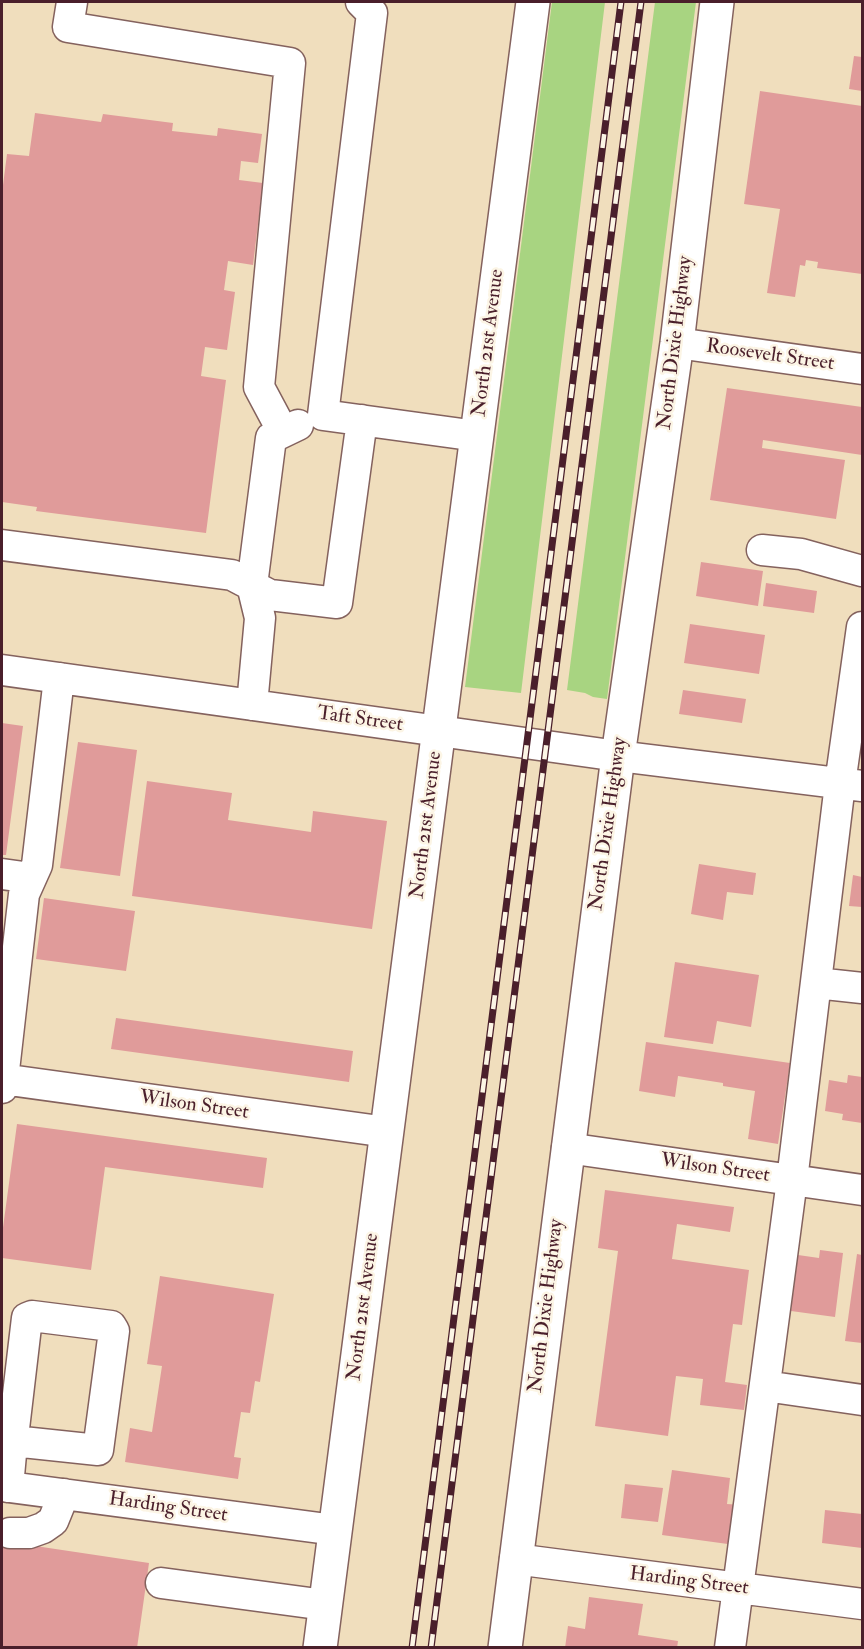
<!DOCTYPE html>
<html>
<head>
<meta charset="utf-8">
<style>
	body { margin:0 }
	#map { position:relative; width:864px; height:1649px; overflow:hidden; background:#f0debd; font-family:"IM FELL Double Pica",serif }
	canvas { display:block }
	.frame { position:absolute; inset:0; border:3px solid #4a1f2b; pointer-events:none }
</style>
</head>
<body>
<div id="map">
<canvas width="864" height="1649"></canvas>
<div class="frame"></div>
</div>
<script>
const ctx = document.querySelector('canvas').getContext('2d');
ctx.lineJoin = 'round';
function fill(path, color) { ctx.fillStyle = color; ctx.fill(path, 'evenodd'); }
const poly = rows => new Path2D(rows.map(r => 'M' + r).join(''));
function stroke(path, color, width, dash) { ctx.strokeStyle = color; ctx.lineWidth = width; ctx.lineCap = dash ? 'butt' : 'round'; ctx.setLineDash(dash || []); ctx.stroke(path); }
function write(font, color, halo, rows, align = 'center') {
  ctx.font = font + ' "IM FELL Double Pica",serif'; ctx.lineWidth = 5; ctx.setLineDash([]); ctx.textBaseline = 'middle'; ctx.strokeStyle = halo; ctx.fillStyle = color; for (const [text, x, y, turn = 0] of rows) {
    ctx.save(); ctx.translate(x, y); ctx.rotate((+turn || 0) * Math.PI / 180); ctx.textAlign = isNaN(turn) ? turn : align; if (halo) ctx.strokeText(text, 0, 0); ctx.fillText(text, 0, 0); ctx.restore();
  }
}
const green = poly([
	[552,2,605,2,521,693,465,687],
	[655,2,696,2,607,699,593,697,585,693,567,690]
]);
const building = poly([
	[854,56,862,57,862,91,849,89],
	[760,91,862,106,862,274,817,268,818,262,806,260,805,266,800,265,795,297,767,293,780,209,744,204],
	[35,113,101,122,103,114,173,123,172,131,217,136,218,128,262,134,258,163,241,161,239,180,263,183,253,265,228,261,224,290,235,292,227,350,205,347,201,376,226,380,206,533,36,511,37,507,2,502,2,193,7,154,29,156],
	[727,388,862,407,862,455,763,440,762,448,845,460,836,519,710,500],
	[701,562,763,571,758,606,696,596],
	[766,583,817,591,814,613,763,606],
	[690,624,765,635,759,674,684,663],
	[683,690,746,699,742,723,679,714],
	[2,723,23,726,6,855,2,855],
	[78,742,137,750,120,876,60,868],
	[147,781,232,793,228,820,311,832,313,811,387,821,372,929,132,896],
	[699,864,756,873,753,895,727,892,723,920,691,914],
	[853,875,862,877,862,907,849,906],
	[44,898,135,911,126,971,36,959],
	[675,962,759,975,751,1027,717,1021,713,1044,664,1037],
	[116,1018,353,1051,349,1082,111,1049],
	[646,1042,790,1063,778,1144,748,1139,755,1091,723,1086,723,1083,678,1076,675,1097,639,1091],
	[848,1075,862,1077,862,1123,842,1120,843,1114,825,1111,829,1080,847,1083],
	[17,1124,267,1158,263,1188,105,1167,91,1270,2,1258,2,1235],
	[605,1190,734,1207,730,1232,677,1224,672,1259,749,1270,742,1325,733,1324,725,1382,747,1385,744,1410,700,1405,703,1379,676,1376,668,1436,595,1426,618,1251,598,1248],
	[820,1250,843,1253,835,1317,791,1311,798,1255,819,1258],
	[857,1254,862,1255,862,1343,845,1341],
	[160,1276,274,1294,260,1382,255,1381,250,1413,241,1412,234,1457,241,1458,238,1479,125,1462,130,1428,152,1432,162,1366,147,1364],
	[672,1470,730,1478,727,1504,741,1505,735,1545,662,1535],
	[625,1484,663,1488,658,1522,621,1518],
	[825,1510,862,1514,862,1548,822,1543],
	[2,1541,149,1563,137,1648,2,1648],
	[589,1597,643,1604,638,1635,678,1641,677,1648,565,1648,568,1626,585,1629]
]);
const minor = poly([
	[72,2,68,27,290,63,259,387,283,432],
	[361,2,372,13,323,415,477,436],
	[677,343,862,369],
	[2,545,232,575,270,595,337,603,362,420],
	[762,550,801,554,862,571],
	[2,670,618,756,862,786],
	[252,705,260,618,252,585,271,438,298,425],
	[2,874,31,878],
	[816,983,862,988],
	[2,1079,387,1132],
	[2,1088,24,894,37,865,59,678],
	[567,1148,862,1190],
	[765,1386,862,1400],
	[2,1486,335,1530],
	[8,1487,11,1454,27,1318,32,1316,111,1326,114,1331,98,1450,13,1441],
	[10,1533,29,1533,43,1528,53,1521,64,1494],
	[515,1559,862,1604],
	[161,1583,325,1605],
	[730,1648,792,1180,840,784,862,627]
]);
const major = poly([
	[320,1648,533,2],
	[505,1648,618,756,677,343,717,2]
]);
const rail = poly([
	[412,1648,621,2],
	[431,1648,641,2]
]);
const streetNames = [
	["North 21st Avenue",489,343,-83],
	["North Dixie Highway",676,343,-83],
	["Roosevelt Street",770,356,8],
	["Taft Street",360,720,8],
	["North Dixie Highway",609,824,-82],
	["North 21st Avenue",427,825,-83],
	["Wilson Street",194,1106,8],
	["Wilson Street",715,1169,8],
	["North Dixie Highway",547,1306,-83],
	["North 21st Avenue",364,1307,-83],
	["Harding Street",168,1508,8],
	["Harding Street",689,1582,7]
];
fill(green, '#a8d481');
fill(building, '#e09b9a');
stroke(minor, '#84625e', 33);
stroke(major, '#84625e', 36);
stroke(minor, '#fff', 30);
stroke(major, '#fff', 33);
stroke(rail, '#4a1f2b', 7);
stroke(rail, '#fcf5e5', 4.5, [14]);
write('20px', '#4a1f2b', '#fcf5e5', streetNames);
</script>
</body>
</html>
